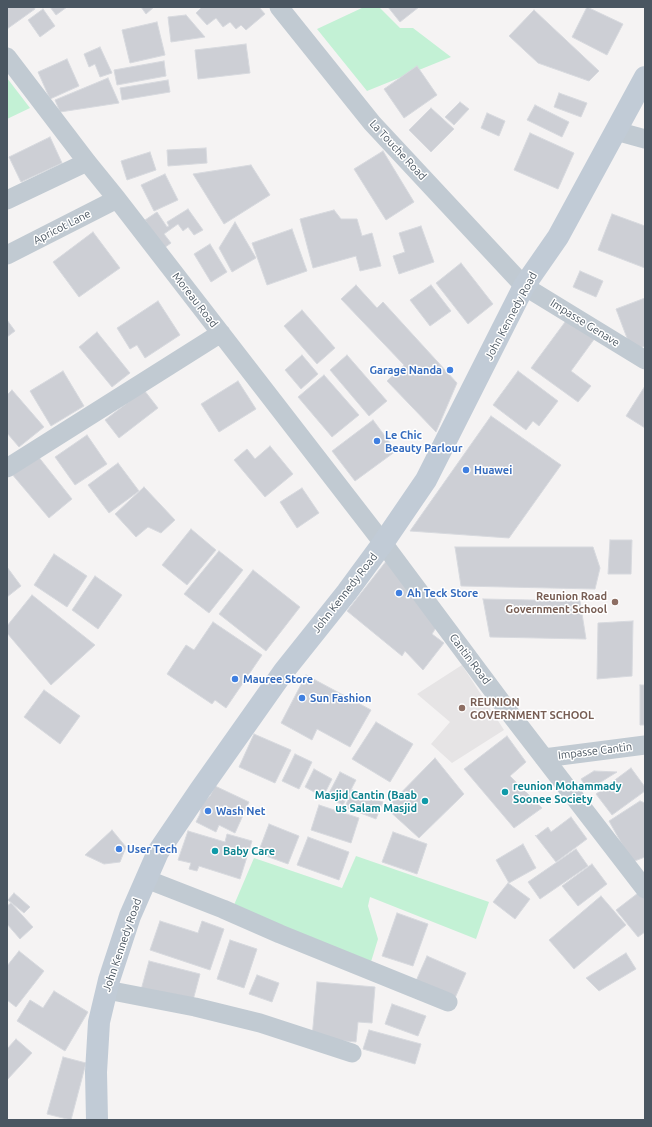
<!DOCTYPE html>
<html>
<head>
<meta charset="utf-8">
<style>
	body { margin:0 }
	#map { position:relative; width:652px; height:1127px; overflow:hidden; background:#f5f3f3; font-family:Ubuntu,sans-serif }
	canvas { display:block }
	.frame { position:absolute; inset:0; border:8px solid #4a5661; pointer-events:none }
</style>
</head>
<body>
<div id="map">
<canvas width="652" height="1127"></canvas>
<div class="frame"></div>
</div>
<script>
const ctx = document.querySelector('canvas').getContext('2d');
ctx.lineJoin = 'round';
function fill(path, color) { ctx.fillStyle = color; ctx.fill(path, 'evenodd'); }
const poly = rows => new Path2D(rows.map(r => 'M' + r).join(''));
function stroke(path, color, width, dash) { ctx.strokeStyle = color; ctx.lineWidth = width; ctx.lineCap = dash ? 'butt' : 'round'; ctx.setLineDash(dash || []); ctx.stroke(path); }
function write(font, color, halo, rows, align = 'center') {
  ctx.font = font + ' Ubuntu,sans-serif'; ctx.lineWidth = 3; ctx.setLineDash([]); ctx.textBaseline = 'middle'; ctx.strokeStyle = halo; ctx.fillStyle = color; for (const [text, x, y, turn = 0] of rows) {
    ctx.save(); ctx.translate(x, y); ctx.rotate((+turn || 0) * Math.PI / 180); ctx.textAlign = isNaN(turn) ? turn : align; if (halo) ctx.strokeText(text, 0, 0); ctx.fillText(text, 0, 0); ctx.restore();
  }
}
const education = poly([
	[462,665,504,730,452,763,431,744,450,722,417,694]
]);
const green = poly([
	[364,7,379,7,400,28,413,28,451,57,367,91,317,29],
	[7,78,30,108,7,119],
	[356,856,489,902,476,939,370,897,368,906,378,939,370,965,231,912,254,858,342,888]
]);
const building = poly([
	[7,7,34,7,35,9,7,29,7,7],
	[50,7,67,7,56,15,50,7],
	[141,7,154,7,146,14,141,7],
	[202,7,259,7,265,14,246,30,241,25,236,29,230,22,223,27,216,18,207,25,196,13,202,7],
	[388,7,419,7,400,22,388,7],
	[587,7,623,24,607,55,572,37,587,7],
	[43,9,55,26,40,37,28,20,43,9],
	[534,10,599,71,589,81,538,63,509,36,534,10],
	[186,15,205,37,171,42,168,17,186,15],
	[157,22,165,55,130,63,122,30,157,22],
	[246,44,250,73,198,79,195,50,246,44],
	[100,47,112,73,100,77,95,64,89,67,84,54,100,47],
	[67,59,79,86,50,99,38,72,67,59],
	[164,61,166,76,117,85,114,70,164,61],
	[417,66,437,95,404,118,384,89,417,66],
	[108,78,119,103,60,112,55,100,108,78],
	[168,80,170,92,122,100,120,88,168,80],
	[559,93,587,103,581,117,554,107,559,93],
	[460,102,469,109,454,125,445,117,460,102],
	[535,105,569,122,562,137,527,120,535,105],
	[431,108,454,129,431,152,409,130,431,108],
	[487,113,505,121,499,136,481,128,487,113],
	[530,133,574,153,558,189,514,170,530,133],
	[50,137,62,163,21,182,9,157,50,137],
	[206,148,207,163,168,166,167,150,206,148],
	[383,151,414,202,386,220,354,169,383,151],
	[150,152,156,170,127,180,121,161,150,152],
	[251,165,270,195,224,224,193,174,251,165],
	[165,174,178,200,154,211,141,185,165,174],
	[188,209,203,230,194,235,188,227,183,231,178,224,164,234,171,243,164,248,145,220,157,212,167,227,169,226,167,222,188,209],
	[334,210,341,219,357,219,362,236,372,233,381,266,360,271,356,256,313,268,300,219,334,210],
	[612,214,645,226,645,268,598,250,612,214],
	[235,222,256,258,232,272,219,248,235,222],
	[421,226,434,262,399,274,393,256,405,252,399,233,421,226],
	[292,229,307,271,267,285,252,243,292,229],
	[93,232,120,268,79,297,53,262,93,232],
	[210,244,227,272,211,282,194,254,210,244],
	[461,263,493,304,468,324,436,283,461,263],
	[580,271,603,281,596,297,573,287,580,271],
	[356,285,377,308,383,302,457,383,436,432,387,381,404,365,341,299,356,285],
	[431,285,451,311,430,326,410,300,431,285],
	[645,298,645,346,632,351,616,309,645,298],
	[158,301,180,335,145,358,137,345,130,349,117,328,158,301],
	[302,310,335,348,317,364,284,326,302,310],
	[568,318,595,338,571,371,591,386,578,402,531,368,568,318],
	[7,320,15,331,7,337,7,320],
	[97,332,130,373,112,387,79,347,97,332],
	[302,355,318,374,301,389,285,370,302,355],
	[347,355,387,401,369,416,330,370,347,355],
	[63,371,84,406,51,426,30,391,63,371],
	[518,371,558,401,539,426,533,421,526,430,493,405,518,371],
	[324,375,359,415,332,437,298,397,324,375],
	[238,381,256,409,219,432,201,404,238,381],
	[645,386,645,428,626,416,645,386],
	[12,390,44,427,19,447,7,433,7,395,12,390],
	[144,390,158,408,119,438,105,420,144,390],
	[491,416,561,465,509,538,410,531,491,416],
	[373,420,396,451,355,481,332,451,373,420],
	[87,435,107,464,75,485,55,457,87,435],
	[270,446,293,474,265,497,234,460,247,449,255,459,270,446],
	[37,455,72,499,49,518,11,473,37,455],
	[118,463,139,491,109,513,88,485,118,463],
	[144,487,175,520,161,533,148,527,136,537,115,514,144,487],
	[302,488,319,513,297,528,280,502,302,488],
	[191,529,216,550,187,585,162,565,191,529],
	[610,540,632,540,631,574,608,574,610,540],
	[455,547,593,547,600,568,595,589,461,586,455,547],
	[219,551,243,570,209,613,184,594,219,551],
	[54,554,87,576,67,607,34,585,54,554],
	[387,560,437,626,432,634,444,643,423,670,405,651,402,656,347,611,387,560],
	[7,567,21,586,7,597,7,567],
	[253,570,300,607,266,651,219,614,253,570],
	[95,576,122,595,98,629,72,610,95,576],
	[32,595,95,645,51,685,7,633,7,626,32,595],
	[483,599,580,601,586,639,490,637,483,599],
	[633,621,632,676,597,679,598,623,633,621],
	[213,622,262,655,226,708,215,700,212,704,167,674,186,645,194,650,213,622],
	[306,675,371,710,350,747,317,729,312,740,281,723,306,675],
	[640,685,645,685,645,725,640,725,640,685],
	[44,690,80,716,60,744,24,717,44,690],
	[376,722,413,744,390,782,352,759,376,722],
	[254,734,291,750,275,783,239,767,254,734],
	[507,736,526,762,510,776,542,808,514,828,464,769,507,736],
	[295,754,312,762,299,789,282,781,295,754],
	[435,758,464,794,419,838,386,808,435,758],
	[631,768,645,787,645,791,612,815,596,794,631,768],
	[314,769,332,779,323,797,305,787,314,769],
	[594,771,617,772,588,790,581,779,594,771],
	[340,772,356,780,343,805,327,797,340,772],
	[215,786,249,802,235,833,219,825,216,832,196,822,200,814,201,807,205,801,210,796,215,786],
	[352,790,383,802,376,819,345,807,352,790],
	[640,801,645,803,645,857,632,862,609,821,640,801],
	[319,805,359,818,351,843,311,830,319,805],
	[571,817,587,839,556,862,535,835,536,836,548,827,551,832,571,817],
	[269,824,299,836,288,864,258,853,269,824],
	[112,830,126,847,120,862,104,864,85,855,112,830],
	[188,831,225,842,227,834,252,841,240,879,199,866,197,871,189,869,191,863,178,860,188,831],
	[393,832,427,844,417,874,382,862,393,832],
	[308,837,349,852,339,880,297,865,308,837],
	[523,844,536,868,509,883,496,860,523,844],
	[576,849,588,866,540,899,528,882,576,849],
	[592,864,607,884,578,906,562,886,592,864],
	[508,883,530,899,515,919,493,902,508,883],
	[642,890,645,894,645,932,638,937,616,910,642,890],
	[14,893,30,907,24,913,8,900,14,893],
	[601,896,626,925,574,969,549,940,601,896],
	[11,903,33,927,20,939,7,924,7,906,11,903],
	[397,913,428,924,413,966,382,956,397,913],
	[160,921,198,933,202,921,224,929,210,970,150,950,160,921],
	[230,940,257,949,244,988,217,979,230,940],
	[19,951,44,971,16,1007,7,1000,7,966,19,951],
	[626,953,636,969,599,991,586,978,626,953],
	[427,956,466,973,455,998,416,981,427,956],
	[149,961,200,974,192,1004,141,990,149,961],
	[257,975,279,983,272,1002,249,994,257,975],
	[317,982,375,987,372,1023,358,1022,356,1042,312,1038,317,982],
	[54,991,88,1012,65,1051,17,1021,30,1000,43,1008,54,991],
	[392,1004,426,1016,418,1036,385,1024,392,1004],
	[369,1030,421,1044,415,1064,363,1049,369,1030],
	[16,1039,32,1053,7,1080,7,1049,16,1039],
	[63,1057,86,1063,71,1120,47,1114,63,1057]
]);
const minor = poly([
	[279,7,372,123,524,286,645,360],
	[7,57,87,162,117,199,383,543,508,711,645,889],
	[616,131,645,139],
	[7,200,87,162],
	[7,255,117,199],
	[7,468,221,333],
	[544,758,645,745],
	[146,879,223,909,280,934,448,1002],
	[107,990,195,1007,260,1023,352,1053]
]);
const secondary = poly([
	[97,1120,96,1072,99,1022,109,980,130,916,158,852,200,790,284,671,347,592,383,543,426,480,524,286,558,237,645,77]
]);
const markers = [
	[450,370,4,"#3f7fe0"],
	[377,441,4,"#3f7fe0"],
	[466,470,4,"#3f7fe0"],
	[399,593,4,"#3f7fe0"],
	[615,602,4,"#8d6e63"],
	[235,679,4,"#3f7fe0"],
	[302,698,4,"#3f7fe0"],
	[462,708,4,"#8d6e63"],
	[505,792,4,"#0f9aa8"],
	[425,801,4,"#0f9aa8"],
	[208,811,4,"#3f7fe0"],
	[119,849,4,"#3f7fe0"],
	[215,851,4,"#0f9aa8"]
];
const streetNames = [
	["La Touche Road",398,150,47],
	["Apricot Lane",62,227,-27],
	["Moreau Road",195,300,52],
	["John Kennedy Road",511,316,-62],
	["Impasse Genave",585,323,32],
	["John Kennedy Road",345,593,-52],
	["Cantin Road",470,659,53],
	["Impasse Cantin",595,751,-7],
	["John Kennedy Road",122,945,-71]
];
const shopNames = [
	["Garage Nanda",442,370,"right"],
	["Le Chic",385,435],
	["Beauty Parlour",385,448],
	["Huawei",474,470],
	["Ah Teck Store",407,593],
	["Mauree Store",243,679],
	["Sun Fashion",310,698],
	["Wash Net",216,811],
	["User Tech",127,849]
];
const educationNames = [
	["Reunion Road",607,596],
	["Government School",607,609],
	["REUNION",470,702,"left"],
	["GOVERNMENT SCHOOL",470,715,"left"]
];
const cultureNames = [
	["reunion Mohammady",513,786],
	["Soonee Society",513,799],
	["Masjid Cantin (Baab",417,795,"right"],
	["us Salam Masjid",417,808,"right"],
	["Baby Care",223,851]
];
fill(education, '#e6e4e5');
fill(green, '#c3f1d5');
fill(building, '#cdcfd5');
stroke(building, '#d7d9de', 1);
stroke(minor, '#c1cad2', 19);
stroke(secondary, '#c1cbd6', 22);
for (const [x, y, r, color] of markers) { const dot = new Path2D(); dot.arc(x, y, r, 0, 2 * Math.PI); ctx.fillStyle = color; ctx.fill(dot); stroke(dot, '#fff', 1.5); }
write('11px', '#4a5661', '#fff', streetNames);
write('bold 11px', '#366cbe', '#fff', shopNames, 'left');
write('bold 11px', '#785e54', '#fff', educationNames, 'right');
write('bold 11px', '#0d838f', '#fff', cultureNames, 'left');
</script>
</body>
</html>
